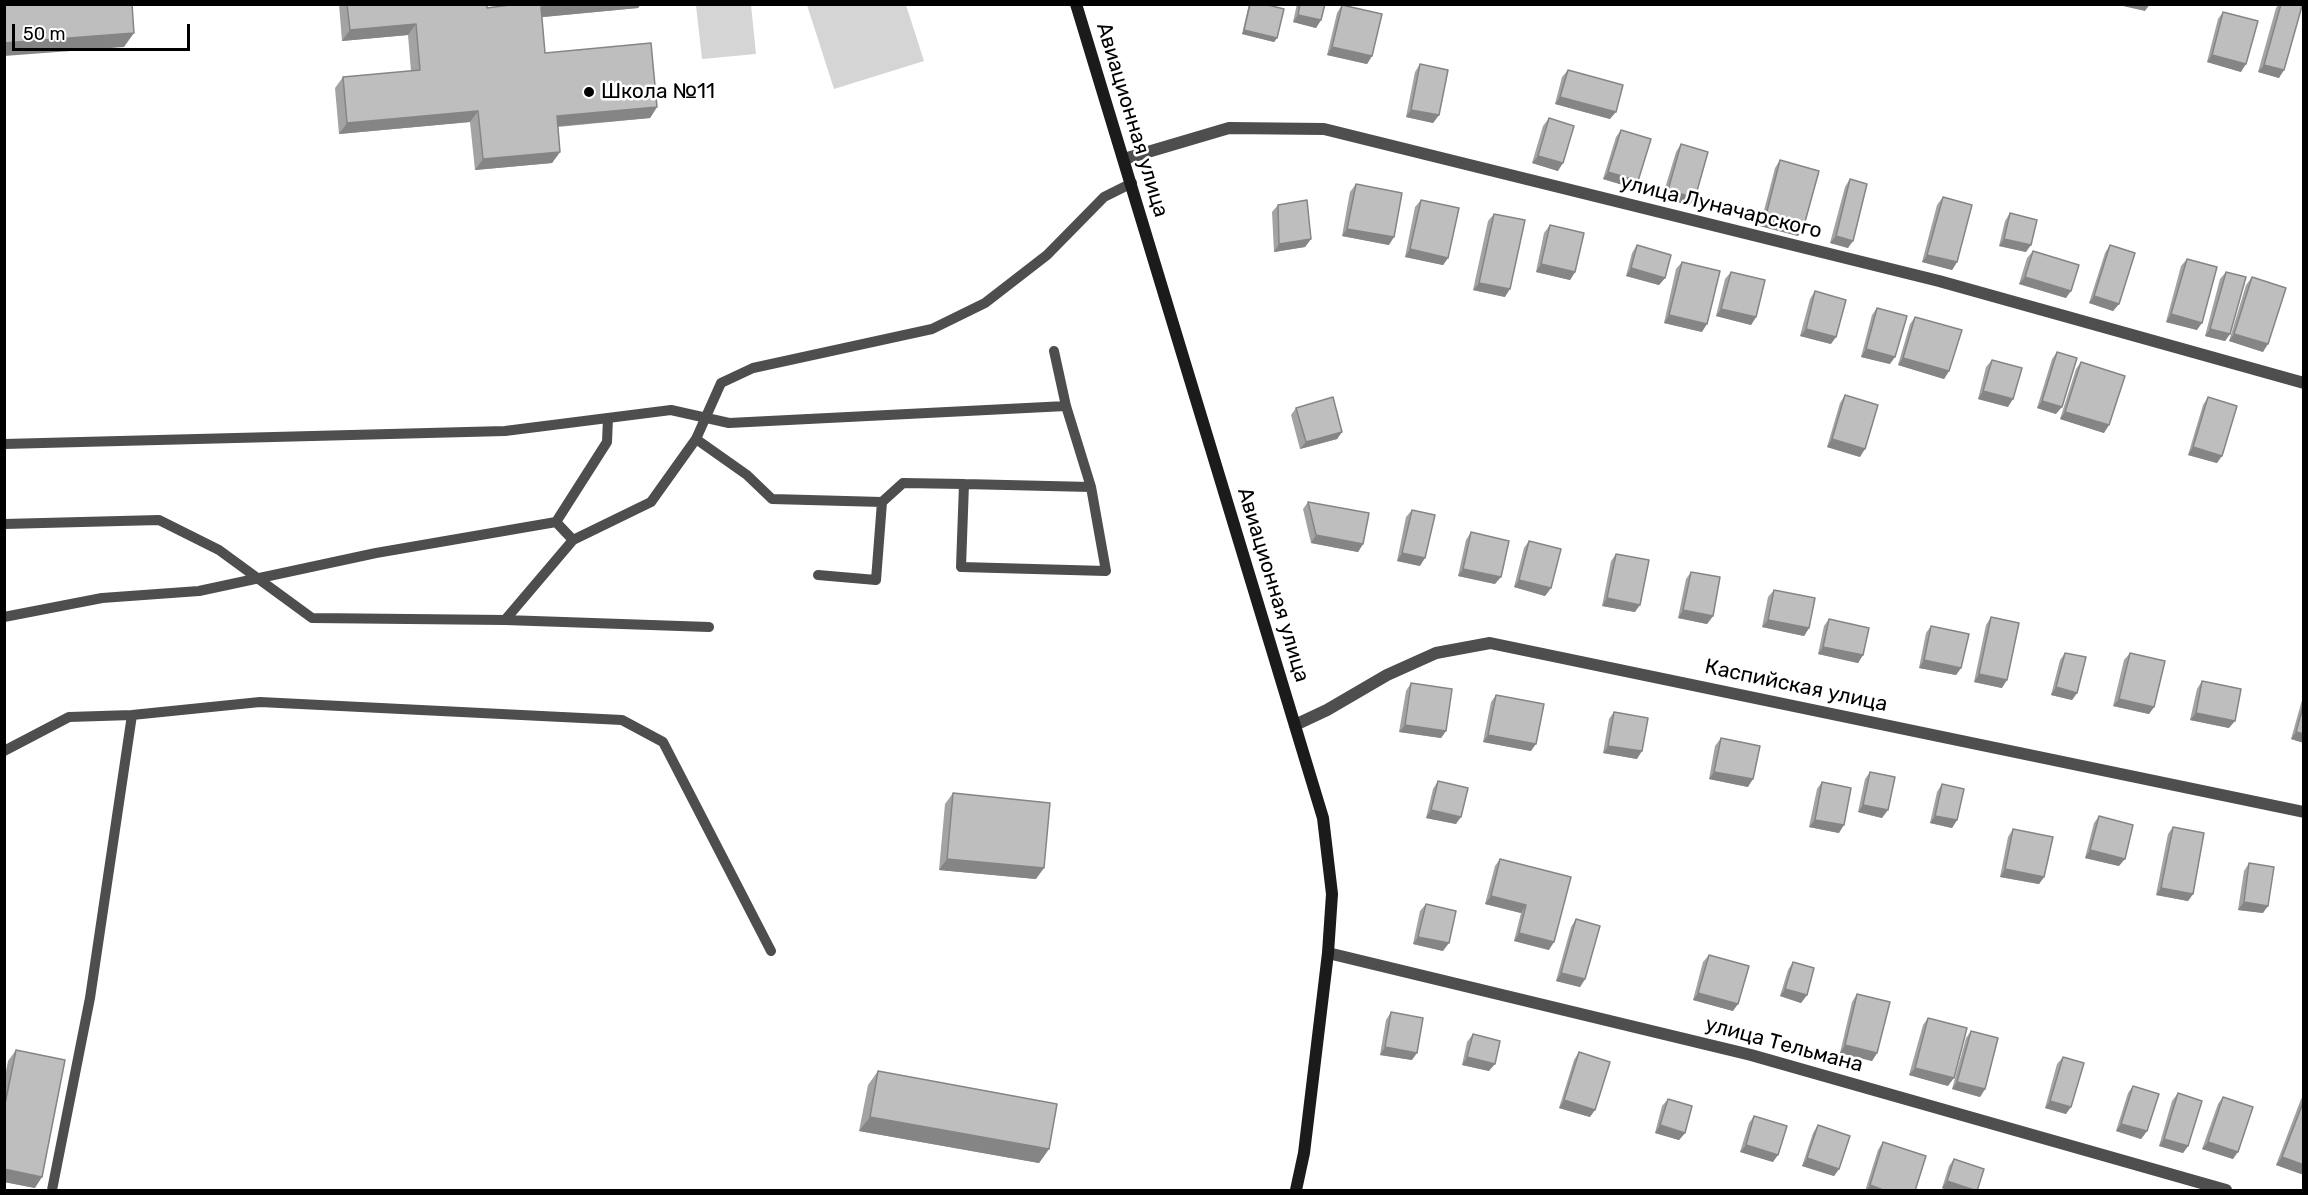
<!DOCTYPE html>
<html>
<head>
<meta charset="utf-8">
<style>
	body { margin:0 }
	#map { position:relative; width:2308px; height:1195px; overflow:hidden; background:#fff; font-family:Rubik,sans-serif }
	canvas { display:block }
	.frame { position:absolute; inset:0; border:6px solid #000; pointer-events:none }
	.scale { position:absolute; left:12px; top:24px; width:178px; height:27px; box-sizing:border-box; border:3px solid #000; border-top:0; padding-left:8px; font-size:18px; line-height:21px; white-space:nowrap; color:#000; -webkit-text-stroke:4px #fff; paint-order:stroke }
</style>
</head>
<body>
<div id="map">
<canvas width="2308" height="1195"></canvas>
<div class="frame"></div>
<div class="scale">50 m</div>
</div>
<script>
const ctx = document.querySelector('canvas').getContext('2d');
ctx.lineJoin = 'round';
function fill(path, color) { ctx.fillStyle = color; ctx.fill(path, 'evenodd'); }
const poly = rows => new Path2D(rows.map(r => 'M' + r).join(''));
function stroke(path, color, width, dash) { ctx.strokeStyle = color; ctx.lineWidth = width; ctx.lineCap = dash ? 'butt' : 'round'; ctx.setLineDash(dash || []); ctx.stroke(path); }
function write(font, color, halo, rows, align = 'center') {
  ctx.font = font + ' Rubik,sans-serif'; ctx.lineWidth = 5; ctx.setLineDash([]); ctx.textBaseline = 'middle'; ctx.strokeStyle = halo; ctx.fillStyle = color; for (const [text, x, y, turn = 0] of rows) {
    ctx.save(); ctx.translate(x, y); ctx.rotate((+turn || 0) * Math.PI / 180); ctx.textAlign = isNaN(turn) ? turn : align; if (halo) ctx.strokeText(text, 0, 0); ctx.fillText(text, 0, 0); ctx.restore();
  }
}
const green = poly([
	[696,5,751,5,756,54,702,59],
	[807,5,906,5,924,61,834,89]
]);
const lane = poly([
	[1054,351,1066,406,1091,487],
	[696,439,747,475,772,499,882,502,876,580,818,575],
	[4,444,505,431,671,410,729,423,1066,406],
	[882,502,903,483,964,484,1091,487,1106,571,961,567,964,484],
	[556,522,607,442,608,418],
	[4,524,159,520,219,550,312,618,505,620,573,540,651,502,696,439,721,383,753,368,932,329,985,303,1047,255,1104,197,1132,183],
	[4,617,102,598,199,591,376,553,556,522,573,540],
	[505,620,709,627],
	[4,751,69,717,132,715,260,702,622,720,663,742,771,951],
	[52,1190,90,998,132,715]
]);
const street = poly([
	[1124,159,1229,128,1324,129,1939,281,2304,383],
	[1295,725,1327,710,1387,675,1436,653,1490,643,2304,812],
	[1328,953,1751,1055,2226,1190]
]);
const secondary = poly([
	[1076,4,1323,818,1332,894,1328,953,1304,1153,1296,1190]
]);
const wall = poly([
	[339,4,487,4,487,8,509,5,509,4,641,4,638,8,542,17,545,53,657,107,650,118,558,127,560,152,552,163,475,170,470,122,339,134,335,88,343,77,411,71,408,35,342,41],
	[1249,4,1264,4,1277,38,1274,42,1242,34],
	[1297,4,1325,4,1321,20,1316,28,1293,22],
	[2279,4,2295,4,2279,78,2258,72,2276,8],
	[1342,5,1372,56,1367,64,1327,55,1337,13],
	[2223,12,2241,72,2207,62,2218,19],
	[1420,64,1439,115,1433,123,1406,117,1415,72],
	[1568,70,1610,119,1555,104,1562,77],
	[1549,118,1558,171,1532,163,1543,126],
	[1621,130,1638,181,1633,188,1603,179,1616,137],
	[1681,144,1695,198,1689,205,1662,198,1676,152],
	[1780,160,1798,236,1760,226,1775,168],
	[1850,179,1848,248,1830,243,1845,187],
	[1356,184,1389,245,1342,236,1350,192],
	[1943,197,1957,262,1952,270,1922,262,1937,205],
	[1421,200,1448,258,1443,265,1405,257,1415,207],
	[1278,205,1311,239,1305,247,1274,252,1272,212],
	[2010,213,2026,252,1999,246,2005,221],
	[1494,214,1505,297,1473,290,1488,221],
	[1550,225,1575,272,1570,280,1536,272,1544,233],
	[1637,245,1665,278,1659,285,1626,276,1632,253],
	[2110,245,2119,304,2113,311,2089,303,2105,253],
	[2033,251,2066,298,2019,284,2027,258],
	[2187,259,2197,330,2166,322,2181,266],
	[1682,262,1702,332,1664,323,1676,269],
	[1731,272,1756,317,1751,325,1716,316,1725,279],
	[2226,272,2230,334,2225,341,2205,336,2220,279],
	[2252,277,2263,352,2229,341,2246,285],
	[1815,291,1831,344,1800,336,1810,299],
	[1877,308,1890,364,1861,357,1872,315],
	[1915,317,1949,371,1944,379,1898,365,1910,324],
	[2057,352,2056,414,2037,408,2052,359],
	[1992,360,2008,407,1978,399,1986,367],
	[2081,362,2104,433,2060,419,2076,369],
	[1845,395,1860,457,1827,447,1840,403],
	[2208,397,2217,463,2188,455,2203,405],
	[1296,408,1342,432,1337,439,1300,449,1291,415],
	[1308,502,1363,544,1358,552,1311,543,1303,509],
	[1412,510,1420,566,1397,561,1406,517],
	[1471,532,1495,584,1458,576,1466,540],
	[1529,541,1551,588,1545,596,1514,587,1524,548],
	[1616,554,1635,612,1602,606,1611,561],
	[1691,572,1713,616,1707,624,1678,618,1686,579],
	[1774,590,1809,628,1804,636,1762,627,1768,597],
	[1991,617,2002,688,1974,682,1986,625],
	[1829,619,1863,655,1858,663,1818,654,1824,626],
	[1931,626,1961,668,1956,675,1919,668,1926,633],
	[2065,653,2077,693,2072,700,2051,695,2060,660],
	[2130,653,2154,707,2149,714,2113,706,2124,660],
	[2202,681,2229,728,2190,720,2197,689],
	[1411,683,1446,731,1441,738,1399,732,1406,691],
	[2304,693,2304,743,2291,739],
	[1496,695,1531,751,1483,742,1491,702],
	[1614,712,1637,759,1603,753,1609,719],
	[1721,738,1748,787,1709,779,1715,746],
	[1870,772,1882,818,1858,812,1865,779],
	[1438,781,1456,824,1426,818,1433,789],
	[1822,782,1839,833,1809,827,1817,789],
	[1942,784,1957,820,1952,828,1930,823,1937,792],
	[953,793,1036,879,939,870,945,804],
	[2099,816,2119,866,2085,858,2094,823],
	[2173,827,2193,894,2188,901,2156,895,2168,834],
	[2013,829,2044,877,2039,884,2000,877,2008,837],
	[1500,859,1549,950,1514,941,1521,913,1485,904,1495,866],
	[2249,863,2263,913,2238,910,2244,871],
	[1426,904,1443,951,1413,944,1420,911],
	[1576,919,1585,979,1580,987,1556,981,1571,927],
	[1709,955,1733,1011,1693,1000,1703,962],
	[1793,962,1807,995,1801,1003,1780,996,1788,970],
	[1857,994,1877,1053,1872,1061,1840,1053,1852,1002],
	[1391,1012,1412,1060,1380,1055,1386,1020],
	[1928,1018,1948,1086,1909,1075,1923,1025],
	[1971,1031,1985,1089,1980,1097,1952,1089,1966,1038],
	[1473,1034,1489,1071,1462,1065,1467,1042],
	[16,1050,35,1188,4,1182,4,1081,8,1061],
	[1579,1052,1590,1117,1559,1108,1574,1060],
	[2063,1057,2066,1114,2045,1108,2057,1064],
	[878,1071,1049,1149,1039,1163,859,1131,868,1085],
	[2133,1086,2147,1131,2141,1139,2116,1131,2128,1093],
	[2178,1093,2188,1146,2183,1153,2159,1146,2172,1101],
	[2304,1096,2304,1175,2276,1165,2301,1099],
	[2223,1097,2233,1159,2202,1149,2218,1104],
	[1668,1099,1685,1133,1679,1140,1655,1133,1662,1106],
	[1754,1116,1773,1162,1740,1152,1749,1123],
	[1818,1125,1839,1169,1834,1176,1802,1166,1813,1133],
	[1883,1142,1915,1191,1865,1191,1878,1150],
	[1954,1159,1977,1191,1948,1191,1942,1188,1949,1166]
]);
const shadedWall = poly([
	[565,4,641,4,638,8,533,18,541,7],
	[2114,4,2150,4,2145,11],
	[1298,15,1321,20,1316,28,1293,22],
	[416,24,408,35,342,41,350,30],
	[1244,30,1277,38,1274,42,1242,34],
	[134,33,124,47,4,56,4,43],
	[1332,47,1372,56,1367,64,1327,55],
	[2212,55,2246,64,2241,72,2207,62],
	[2264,65,2284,70,2279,78,2258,72],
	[1560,97,1616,112,1610,119,1555,104],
	[657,107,650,118,549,127,557,116],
	[1411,110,1439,115,1433,123,1406,117],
	[478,111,470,122,339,134,347,123],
	[560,152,552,163,475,170,483,159],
	[1538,156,1563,163,1558,171,1532,163],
	[1608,172,1638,181,1633,188,1603,179],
	[1668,190,1695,198,1689,205,1662,198],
	[1765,219,1803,229,1798,236,1760,226],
	[1347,229,1394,237,1389,245,1342,236],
	[1836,236,1853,241,1848,248,1830,243],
	[1311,239,1305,247,1274,252,1279,244],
	[2004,239,2031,245,2026,252,1999,246],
	[1410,249,1448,258,1443,265,1405,257],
	[1927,255,1957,262,1952,270,1922,262],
	[1541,264,1575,272,1570,280,1536,272],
	[1631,268,1665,278,1659,285,1626,276],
	[2025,277,2071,291,2066,298,2019,284],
	[1479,283,1510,289,1505,297,1473,290],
	[2094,296,2119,304,2113,311,2089,303],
	[1721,309,1756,317,1751,325,1716,316],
	[2171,314,2202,323,2197,330,2166,322],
	[1669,315,1707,324,1702,332,1664,323],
	[1806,329,1836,337,1831,344,1800,336],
	[2210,329,2230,334,2225,341,2205,336],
	[2234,334,2268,344,2263,352,2229,341],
	[1866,349,1895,357,1890,364,1861,357],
	[1903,358,1949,371,1944,379,1898,365],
	[1983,391,2013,399,2008,407,1978,399],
	[2042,401,2062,407,2056,414,2037,408],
	[2065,412,2109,425,2104,433,2060,419],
	[1342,432,1337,439,1300,449,1306,442],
	[1832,439,1865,449,1860,457,1827,447],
	[2193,447,2222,456,2217,463,2188,455],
	[1316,535,1363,544,1358,552,1311,543],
	[1402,553,1425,558,1420,566,1397,561],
	[1463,569,1501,577,1495,584,1458,576],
	[1519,580,1551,588,1545,596,1514,587],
	[1607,598,1640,605,1635,612,1602,606],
	[1683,610,1713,616,1707,624,1678,618],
	[1768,620,1809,628,1804,636,1762,627],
	[1823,647,1863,655,1858,663,1818,654],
	[1924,660,1961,668,1956,675,1919,668],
	[1979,674,2007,680,2002,688,1974,682],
	[2056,687,2077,693,2072,700,2051,695],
	[2119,699,2154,707,2149,714,2113,706],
	[2196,713,2235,721,2229,728,2190,720],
	[1405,725,1446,731,1441,738,1399,732],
	[2296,732,2304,734,2304,743,2291,739],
	[1488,735,1536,744,1531,751,1483,742],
	[1608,746,1642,751,1637,759,1603,753],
	[1714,772,1753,779,1748,787,1709,779],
	[1863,805,1888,810,1882,818,1858,812],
	[1431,810,1461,817,1456,824,1426,818],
	[1935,816,1957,820,1952,828,1930,823],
	[1815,820,1844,825,1839,833,1809,827],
	[2090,850,2125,859,2119,866,2085,858],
	[947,859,1044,868,1036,879,939,870],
	[2005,869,2044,877,2039,884,2000,877],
	[2161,888,2193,894,2188,901,2156,895],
	[1491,896,1526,905,1521,913,1485,904],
	[2244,902,2268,906,2263,913,2238,910],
	[1519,933,1554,942,1549,950,1514,941],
	[1418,937,1449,943,1443,951,1413,944],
	[1561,973,1585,979,1580,987,1556,981],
	[1785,989,1807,995,1801,1003,1780,996],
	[1698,993,1738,1004,1733,1011,1693,1000],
	[1845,1045,1877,1053,1872,1061,1840,1053],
	[1385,1047,1417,1053,1412,1060,1380,1055],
	[1467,1057,1495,1064,1489,1071,1462,1065],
	[1915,1068,1954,1078,1948,1086,1909,1075],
	[1957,1082,1985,1089,1980,1097,1952,1089],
	[1564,1100,1595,1110,1590,1117,1559,1108],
	[2050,1101,2071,1107,2066,1114,2045,1108],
	[870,1117,1049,1149,1039,1163,859,1131],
	[2121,1124,2147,1131,2141,1139,2116,1131],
	[1660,1125,1685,1133,1679,1140,1655,1133],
	[2164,1139,2188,1146,2183,1153,2159,1146],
	[2208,1142,2238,1152,2233,1159,2202,1149],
	[1746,1145,1778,1155,1773,1162,1740,1152],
	[2282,1157,2304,1165,2304,1175,2276,1165],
	[1807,1158,1839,1169,1834,1176,1802,1166],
	[4,1169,42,1177,35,1188,4,1182],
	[1947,1181,1976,1191,1948,1191,1942,1188],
	[1870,1185,1886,1191,1866,1191]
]);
const building = poly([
	[4,4,132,4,134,33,4,43,4,4],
	[347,4,487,4,487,8,517,4,565,4,541,7,545,53,651,43,657,107,557,116,560,152,483,159,478,111,347,123,343,77,420,70,416,24,350,30,347,4],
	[1250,4,1264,4,1284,9,1277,38,1244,30,1250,4],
	[1300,4,1325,4,1321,20,1298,15,1300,4],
	[2281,4,2295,4,2302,6,2284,70,2264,65,2281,4],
	[1342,5,1382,14,1372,56,1332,47,1342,5],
	[2223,12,2258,21,2246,64,2212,55,2223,12],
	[1420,64,1448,70,1439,115,1411,110,1420,64],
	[1568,70,1623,85,1616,112,1560,97,1568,70],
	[1549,118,1574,126,1563,163,1538,156,1549,118],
	[1621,130,1651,139,1638,181,1608,172,1621,130],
	[1681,144,1708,152,1695,198,1668,190,1681,144],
	[1780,160,1819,171,1803,229,1765,219,1780,160],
	[1850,179,1867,184,1853,241,1836,236,1850,179],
	[1356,184,1402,193,1394,237,1347,229,1356,184],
	[1943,197,1972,205,1957,262,1927,255,1943,197],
	[1307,200,1311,239,1279,244,1278,205,1307,200],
	[1421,200,1459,208,1448,258,1410,249,1421,200],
	[2010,213,2037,220,2031,245,2004,239,2010,213],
	[1494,214,1525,220,1510,289,1479,283,1494,214],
	[1550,225,1584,233,1575,272,1541,264,1550,225],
	[1637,245,1671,255,1665,278,1631,268,1637,245],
	[2110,245,2135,253,2119,304,2094,296,2110,245],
	[2033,251,2079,265,2071,291,2025,277,2033,251],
	[2187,259,2217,267,2202,323,2171,314,2187,259],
	[1682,262,1720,271,1707,324,1669,315,1682,262],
	[1731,272,1765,280,1756,317,1721,309,1731,272],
	[2226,272,2246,277,2230,334,2210,329,2226,272],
	[2252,277,2286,288,2268,344,2234,334,2252,277],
	[1815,291,1846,300,1836,337,1806,329,1815,291],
	[1877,308,1907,316,1895,357,1866,349,1877,308],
	[1915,317,1962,330,1949,371,1903,358,1915,317],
	[2057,352,2077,358,2062,407,2042,401,2057,352],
	[1992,360,2022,368,2013,399,1983,391,1992,360],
	[2081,362,2125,376,2109,425,2065,412,2081,362],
	[1845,395,1878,405,1865,449,1832,439,1845,395],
	[1333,397,1342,432,1306,442,1296,408,1333,397],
	[2208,397,2237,406,2222,456,2193,447,2208,397],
	[1308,502,1369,513,1363,544,1316,535,1308,502],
	[1412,510,1435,515,1425,558,1402,553,1412,510],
	[1471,532,1509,541,1501,577,1463,569,1471,532],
	[1529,541,1561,549,1551,588,1519,580,1529,541],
	[1616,554,1649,560,1640,605,1607,598,1616,554],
	[1691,572,1720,577,1713,616,1683,610,1691,572],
	[1774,590,1815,598,1809,628,1768,620,1774,590],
	[1991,617,2019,623,2007,680,1979,674,1991,617],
	[1829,619,1869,628,1863,655,1823,647,1829,619],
	[1931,626,1969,634,1961,668,1924,660,1931,626],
	[2065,653,2086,657,2077,693,2056,687,2065,653],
	[2130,653,2165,661,2154,707,2119,699,2130,653],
	[2202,681,2241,689,2235,721,2196,713,2202,681],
	[1411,683,1452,689,1446,731,1405,725,1411,683],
	[1496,695,1544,704,1536,744,1488,735,1496,695],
	[2304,703,2304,734,2296,732,2304,703],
	[1614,712,1648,718,1642,751,1608,746,1614,712],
	[1721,738,1760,746,1753,779,1714,772,1721,738],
	[1870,772,1895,777,1888,810,1863,805,1870,772],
	[1438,781,1468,788,1461,817,1431,810,1438,781],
	[1822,782,1851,788,1844,825,1815,820,1822,782],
	[1942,784,1964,789,1957,820,1935,816,1942,784],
	[953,793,1050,803,1044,868,947,859,953,793],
	[2099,816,2133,825,2125,859,2090,850,2099,816],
	[2173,827,2204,833,2193,894,2161,888,2173,827],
	[2013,829,2053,837,2044,877,2005,869,2013,829],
	[1500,859,1571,877,1554,942,1519,933,1526,905,1491,896,1500,859],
	[2249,863,2274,867,2268,906,2244,902,2249,863],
	[1426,904,1456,911,1449,943,1418,937,1426,904],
	[1576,919,1600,926,1585,979,1561,973,1576,919],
	[1709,955,1749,966,1738,1004,1698,993,1709,955],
	[1793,962,1814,968,1807,995,1785,989,1793,962],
	[1857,994,1890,1002,1877,1053,1845,1045,1857,994],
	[1391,1012,1423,1018,1417,1053,1385,1047,1391,1012],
	[1928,1018,1967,1028,1954,1078,1915,1068,1928,1018],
	[1971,1031,1998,1038,1985,1089,1957,1082,1971,1031],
	[1473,1034,1500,1041,1495,1064,1467,1057,1473,1034],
	[16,1050,65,1060,42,1177,4,1169,4,1109,16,1050],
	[1579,1052,1610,1062,1595,1110,1564,1100,1579,1052],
	[2063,1057,2084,1063,2071,1107,2050,1101,2063,1057],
	[878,1071,1057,1104,1049,1149,870,1117,878,1071],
	[2133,1086,2159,1094,2147,1131,2121,1124,2133,1086],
	[2178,1093,2202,1101,2188,1146,2164,1139,2178,1093],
	[2223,1097,2253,1107,2238,1152,2208,1142,2223,1097],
	[1668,1099,1692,1106,1685,1133,1660,1125,1668,1099],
	[2304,1100,2304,1165,2282,1157,2304,1100],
	[1754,1116,1787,1126,1778,1155,1746,1145,1754,1116],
	[1818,1125,1850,1136,1839,1169,1807,1158,1818,1125],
	[1883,1142,1926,1156,1915,1191,1886,1191,1870,1185,1883,1142],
	[1954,1159,1984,1169,1977,1191,1947,1181,1954,1159]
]);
const markers = [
	[589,92,6,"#000"]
];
const poiNames = [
	["Школа №11",601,92]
];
const streetNames = [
	["Авиационная улица",1132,120,73],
	["улица Луначарского",1721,207,14],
	["Авиационная улица",1273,585,73],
	["Каспийская улица",1796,686,12],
	["улица Тельмана",1784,1045,15]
];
fill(green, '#d5d5d5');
stroke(lane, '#4e4e4e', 10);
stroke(street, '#4e4e4e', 12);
stroke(secondary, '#1b1b1b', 12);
fill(wall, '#a3a3a3');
fill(shadedWall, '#858585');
fill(building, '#bebebe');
stroke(building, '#858585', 1.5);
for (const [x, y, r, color] of markers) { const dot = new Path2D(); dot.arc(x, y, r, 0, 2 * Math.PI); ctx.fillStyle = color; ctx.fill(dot); stroke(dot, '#fff', 2); }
write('21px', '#000', '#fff', poiNames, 'left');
write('21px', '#000', '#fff', streetNames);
</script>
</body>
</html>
